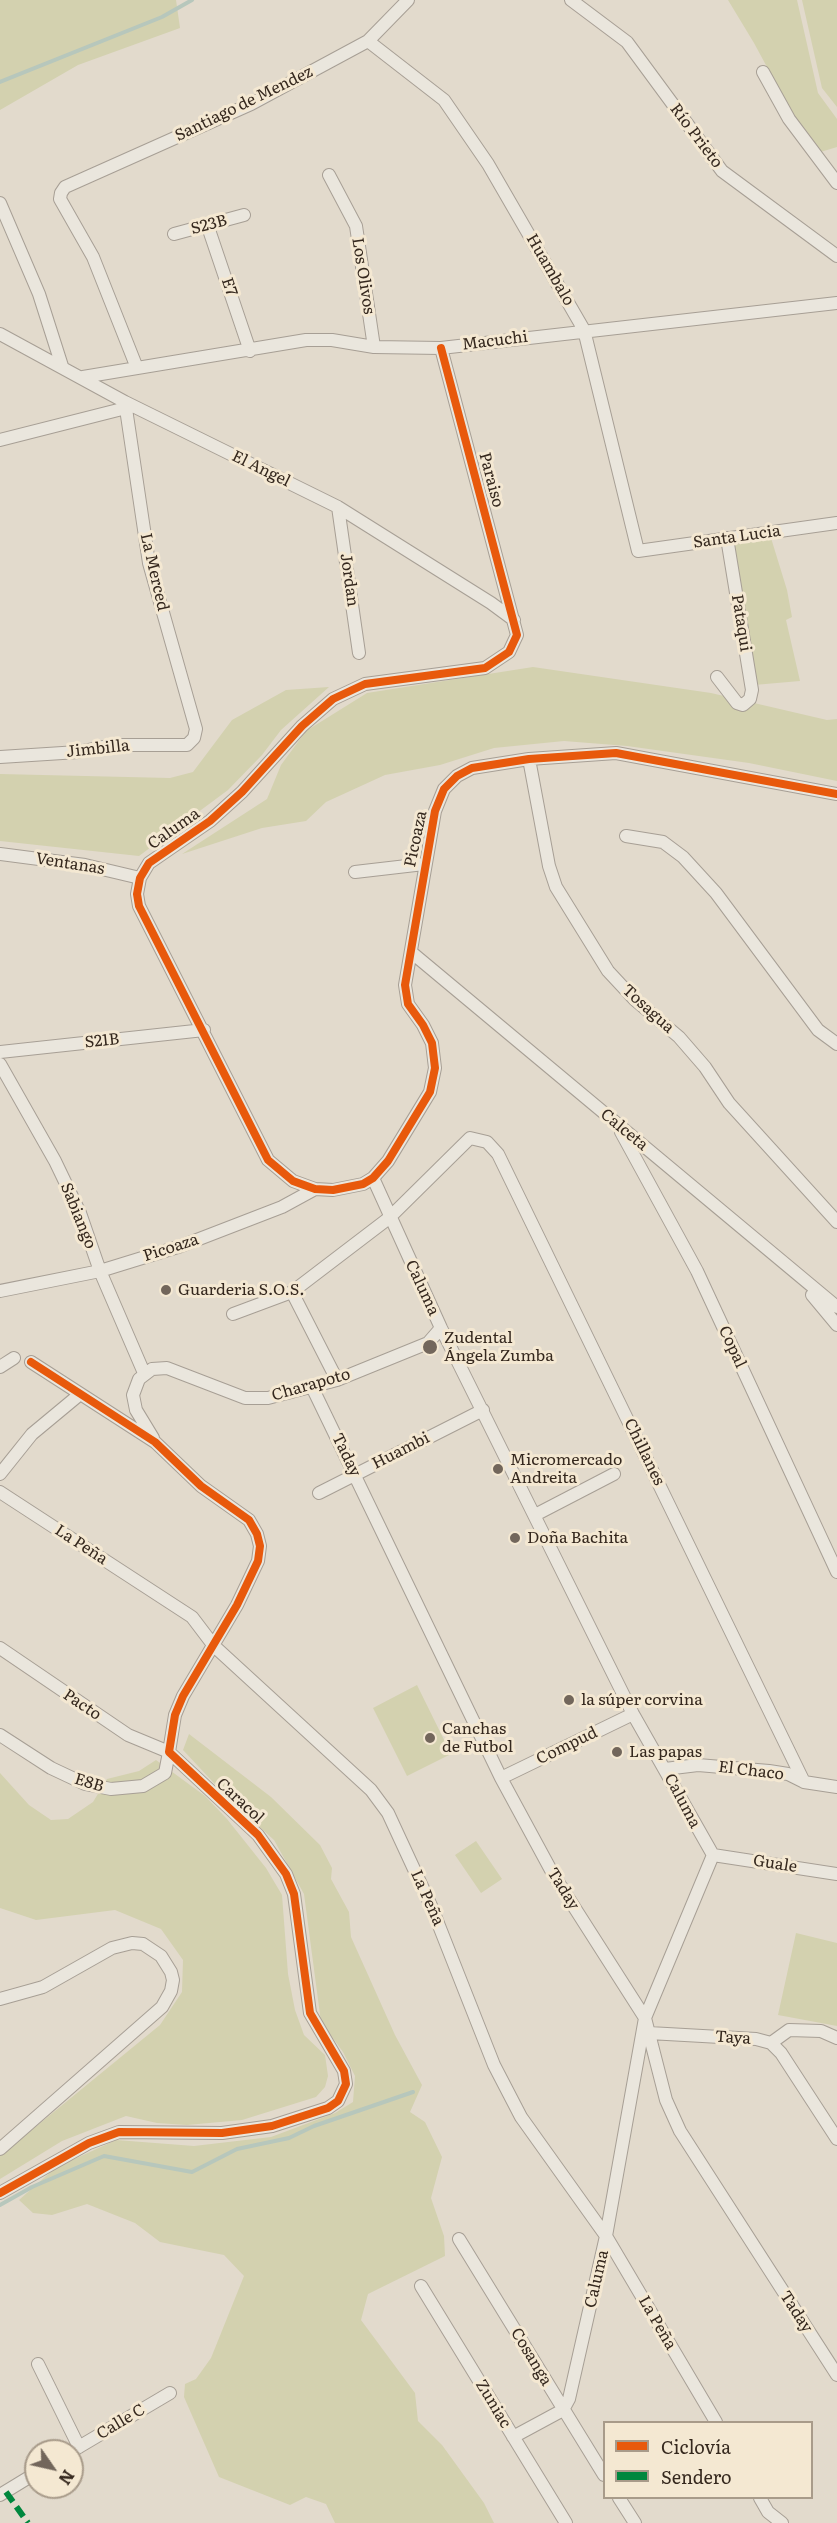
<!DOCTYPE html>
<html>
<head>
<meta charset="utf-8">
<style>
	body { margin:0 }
	#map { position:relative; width:837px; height:2523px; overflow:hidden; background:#e2dacc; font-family:Literata,serif }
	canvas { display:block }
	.legend { position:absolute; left:603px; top:2421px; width:210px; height:78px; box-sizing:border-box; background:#f4e8d2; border:2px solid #a89b8a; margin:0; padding:8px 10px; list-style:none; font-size:18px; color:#35281e }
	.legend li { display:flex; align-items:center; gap:12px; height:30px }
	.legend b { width:30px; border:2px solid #a89b8a }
	.north { position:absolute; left:24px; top:2439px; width:60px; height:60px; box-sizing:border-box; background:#f4e8d2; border:2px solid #a89b8a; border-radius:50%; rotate:124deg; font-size:16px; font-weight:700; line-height:24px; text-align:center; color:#35281e }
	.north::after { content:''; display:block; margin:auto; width:21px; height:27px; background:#72665b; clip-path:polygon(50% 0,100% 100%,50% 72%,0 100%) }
</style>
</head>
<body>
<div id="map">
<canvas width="837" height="2523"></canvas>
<ul class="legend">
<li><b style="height:8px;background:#e8590c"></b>Ciclovía</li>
<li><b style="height:8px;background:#00873e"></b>Sendero</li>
</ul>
<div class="north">N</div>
</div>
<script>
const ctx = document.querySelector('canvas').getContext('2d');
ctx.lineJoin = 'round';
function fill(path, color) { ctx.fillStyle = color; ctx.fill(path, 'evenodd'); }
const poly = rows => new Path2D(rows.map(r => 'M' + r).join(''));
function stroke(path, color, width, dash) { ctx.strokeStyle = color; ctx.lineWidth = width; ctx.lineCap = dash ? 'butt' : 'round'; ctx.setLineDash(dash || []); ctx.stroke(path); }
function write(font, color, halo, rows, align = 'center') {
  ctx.font = font + ' Literata,serif'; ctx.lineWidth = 6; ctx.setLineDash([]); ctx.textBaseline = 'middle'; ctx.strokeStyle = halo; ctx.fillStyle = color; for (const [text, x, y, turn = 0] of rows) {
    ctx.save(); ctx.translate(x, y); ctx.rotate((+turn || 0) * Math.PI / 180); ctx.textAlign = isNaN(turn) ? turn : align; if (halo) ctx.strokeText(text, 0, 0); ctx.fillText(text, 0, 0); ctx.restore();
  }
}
const green = poly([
	[0,0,176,0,180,28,78,65,0,110],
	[728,0,797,0,818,93,837,119,837,147,814,154,754,43],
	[802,0,837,0,837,107,822,88],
	[771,538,787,590,792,617,786,620,800,681,754,685,731,542],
	[533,667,711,693,827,720,837,719,837,781,749,763,627,746,564,741,494,748,440,765,385,775,326,802,306,821,262,828,182,854,267,799,281,765,306,731,367,693],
	[329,687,281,730,262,755,228,790,139,856,0,841,0,774,170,778,193,772,232,720,286,690],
	[417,1685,451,1754,407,1776,373,1708],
	[189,1734,271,1797,320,1845,332,1868,331,1879,349,1912,351,1937,395,2035,422,2085,410,2112,425,2122,442,2157,431,2198,444,2236,445,2256,368,2294,361,2320,415,2393,418,2421,442,2445,484,2503,494,2523,335,2523,326,2504,306,2497,290,2505,219,2477,184,2397,185,2384,196,2379,211,2358,244,2276,224,2255,160,2242,135,2223,87,2204,52,2215,33,2213,19,2200,55,2168,116,2140,194,2146,271,2137,335,2113,353,2102,355,2076,343,2052,321,2022,304,1894,274,1840,228,1798,183,1750],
	[156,1760,205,1796,227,1819,266,1868,282,1895,288,1974,295,2010,304,2035,325,2055,328,2076,325,2087,316,2097,242,2120,187,2125,157,2123,126,2116,62,2141,0,2179,0,2156,160,2025,182,1992,183,1960,161,1929,115,1910,36,1920,0,1908,0,1773,29,1805,51,1820,68,1819,93,1802,107,1779,139,1771],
	[476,1841,502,1879,481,1893,455,1855],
	[796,1933,837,1943,837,2026,778,2015]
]);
const stream = poly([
	[0,82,162,17,192,0],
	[0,2205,32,2187,104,2156,192,2172,237,2149,289,2138,314,2126,413,2092]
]);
const minor = poly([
	[571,0,627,42,722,171,837,256],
	[368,41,444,100,488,164,584,330,638,551,837,523],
	[763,72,789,119,837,183],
	[329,175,356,226,374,347],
	[0,203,39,294,62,366],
	[207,224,250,351],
	[174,234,244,215],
	[0,334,125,402,338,507,491,603,514,620],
	[441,348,517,635,509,652,485,668,365,684,333,699,302,726,242,792,210,821,149,863,140,878,137,894,139,906,268,1160,293,1181,315,1189,333,1190,363,1184,373,1178,388,1161,430,1092,435,1068,432,1043,423,1025,408,1004,405,985,435,811,444,789,457,776,472,768,529,759,616,753,837,794],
	[137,368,93,257,60,199,61,193,65,187,251,104,368,41,408,0],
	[83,377,306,340,332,340,374,347,441,348,837,303],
	[0,440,126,408],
	[338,507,359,653],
	[717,677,737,703,743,705,750,699,752,690,727,538],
	[0,757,78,752,113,745,187,745,194,738,196,729,149,563,125,402],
	[529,759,549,866,556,887,608,971,635,1000,679,1037,705,1067,729,1103,837,1222],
	[626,836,663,842,683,857,716,893,818,1030,837,1044],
	[0,854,85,865,140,878],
	[355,872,424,864],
	[411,952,837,1307],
	[0,1052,204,1030],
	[0,1064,55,1161,80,1213,100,1271,144,1373],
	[621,1132,697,1271,837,1572],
	[373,1178,441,1328,633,1714,713,1855],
	[0,1291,100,1271,181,1246,282,1207,315,1189],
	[292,1292,337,1380],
	[812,1295,837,1325],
	[233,1314,292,1292,389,1218,470,1138,487,1142,498,1154,804,1782],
	[0,1367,14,1358],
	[312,1387,501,1778,553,1874,645,2018,666,2100,680,2131,837,2375],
	[153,1438,136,1410,133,1395,139,1379,152,1369,167,1368,245,1398,268,1398,337,1380,428,1343,441,1328],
	[0,1474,32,1434,79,1395],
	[0,1492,192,1617,214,1646,371,1790,388,1813,432,1908,494,2065,521,2117,606,2236,716,2422],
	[319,1493,483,1410],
	[535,1515,614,1474],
	[0,1648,128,1735,169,1752,165,1773,143,1786,111,1789,85,1784,51,1768,0,1735],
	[665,1769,698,1765,769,1771,788,1774,804,1782,837,1787],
	[501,1778,633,1714],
	[713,1855,837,1874],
	[0,1999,43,1987,112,1948,132,1943,143,1944,161,1956,171,1972,173,1980,171,1991,162,2007,0,2149],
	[649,2033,756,2039,771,2043,781,2053,837,2139],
	[771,2043,789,2030,821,2031,837,2038],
	[0,2193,89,2143,119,2132,222,2133,272,2126,328,2108,338,2101,346,2084,344,2071,310,2013,294,1894,286,1874,258,1835,169,1752,175,1715,183,1696,237,1605,258,1561,260,1546,257,1534,249,1520,201,1486,155,1442,31,1362],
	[459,2239,604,2475],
	[421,2286,566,2523],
	[38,2364,79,2447],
	[513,2437,563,2410,569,2399,606,2236,645,2018,713,1855],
	[72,2451,170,2393],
	[0,2495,36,2473],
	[619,2498,635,2523],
	[760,2498,768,2512,782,2523]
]);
const quiet = poly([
	[6,2492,28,2523]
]);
const cycleway = poly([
	[441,348,517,635,509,652,485,668,365,684,333,699,302,726,242,792,210,821,149,863,140,878,137,894,139,906,268,1160,293,1181,315,1189,333,1190,363,1184,373,1178,388,1161,430,1092,435,1068,432,1043,423,1025,408,1004,405,985,435,811,444,789,457,776,472,768,529,759,616,753,837,794],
	[0,2193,89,2143,119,2132,222,2133,272,2126,328,2108,338,2101,346,2084,344,2071,310,2013,294,1894,286,1874,258,1835,169,1752,175,1715,183,1696,237,1605,258,1561,260,1546,257,1534,249,1520,201,1486,155,1442,31,1362]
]);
const markers = [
	[166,1290,6,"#72665b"],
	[430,1347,8,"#72665b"],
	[498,1469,6,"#72665b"],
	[515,1538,6,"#72665b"],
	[569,1700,6,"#72665b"],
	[430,1738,6,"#72665b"],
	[617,1752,6,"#72665b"]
];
const streetNames = [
	["Santiago de Mendez",244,104,-26],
	["Río Prieto",696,136,53],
	["S23B",209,225,-15],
	["Huambalo",550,270,60],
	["Los Olivos",363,276,81],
	["E7",229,287,71],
	["Macuchi",495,341,-7],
	["El Angel",261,469,26],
	["Paraiso",491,480,75],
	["Santa Lucia",737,537,-8],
	["La Merced",154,572,77],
	["Jordan",349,580,82],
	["Pataqui",741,623,81],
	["Jimbilla",98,749,-6],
	["Caluma",174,829,-35],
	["Picoaza",416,839,-78],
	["Ventanas",70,864,9],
	["Tosagua",648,1009,42],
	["S21B",102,1041,-6],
	["Calceta",624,1130,39],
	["Sabiango",78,1216,68],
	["Picoaza",171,1248,-18],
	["Caluma",422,1288,65],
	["Copal",732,1347,65],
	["Charapoto",311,1385,-16],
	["Huambi",401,1451,-27],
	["Chillanes",644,1452,64],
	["Taday",346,1455,64],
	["La Peña",81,1545,33],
	["Pacto",82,1705,34],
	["Compud",567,1746,-26],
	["El Chaco",751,1771,7],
	["E8B",89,1783,17],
	["Caracol",240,1801,43],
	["Caluma",682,1801,62],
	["Guale",775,1864,9],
	["Taday",563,1889,58],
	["La Peña",427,1898,66],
	["Taya",733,2038,4],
	["Caluma",597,2279,-77],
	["Taday",796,2312,57],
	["La Peña",657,2323,60],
	["Cosanga",531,2357,59],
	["Zuniac",493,2404,59],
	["Calle C",121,2422,-31]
];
const poiNames = [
	["Guarderia S.O.S.",178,1290],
	["Zudental",444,1338],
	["Ángela Zumba",444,1356],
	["Micromercado",510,1460],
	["Andreita",510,1478],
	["Doña Bachita",527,1538],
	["la súper corvina",581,1700],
	["Canchas",442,1729],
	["de Futbol",442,1747],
	["Las papas",629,1752]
];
fill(green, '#d3d1af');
stroke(stream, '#b7c7bc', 4);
stroke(minor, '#a79f95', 14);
stroke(minor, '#eae6dd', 12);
stroke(quiet, '#00873e', 6, [12, 6]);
stroke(cycleway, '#e8590c', 8);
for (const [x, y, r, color] of markers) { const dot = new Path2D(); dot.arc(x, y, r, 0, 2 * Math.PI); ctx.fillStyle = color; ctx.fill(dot); stroke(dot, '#f4e8d2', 2); }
write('16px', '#35281e', '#f4e8d2', streetNames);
write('16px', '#35281e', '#f4e8d2', poiNames, 'left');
</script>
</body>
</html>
